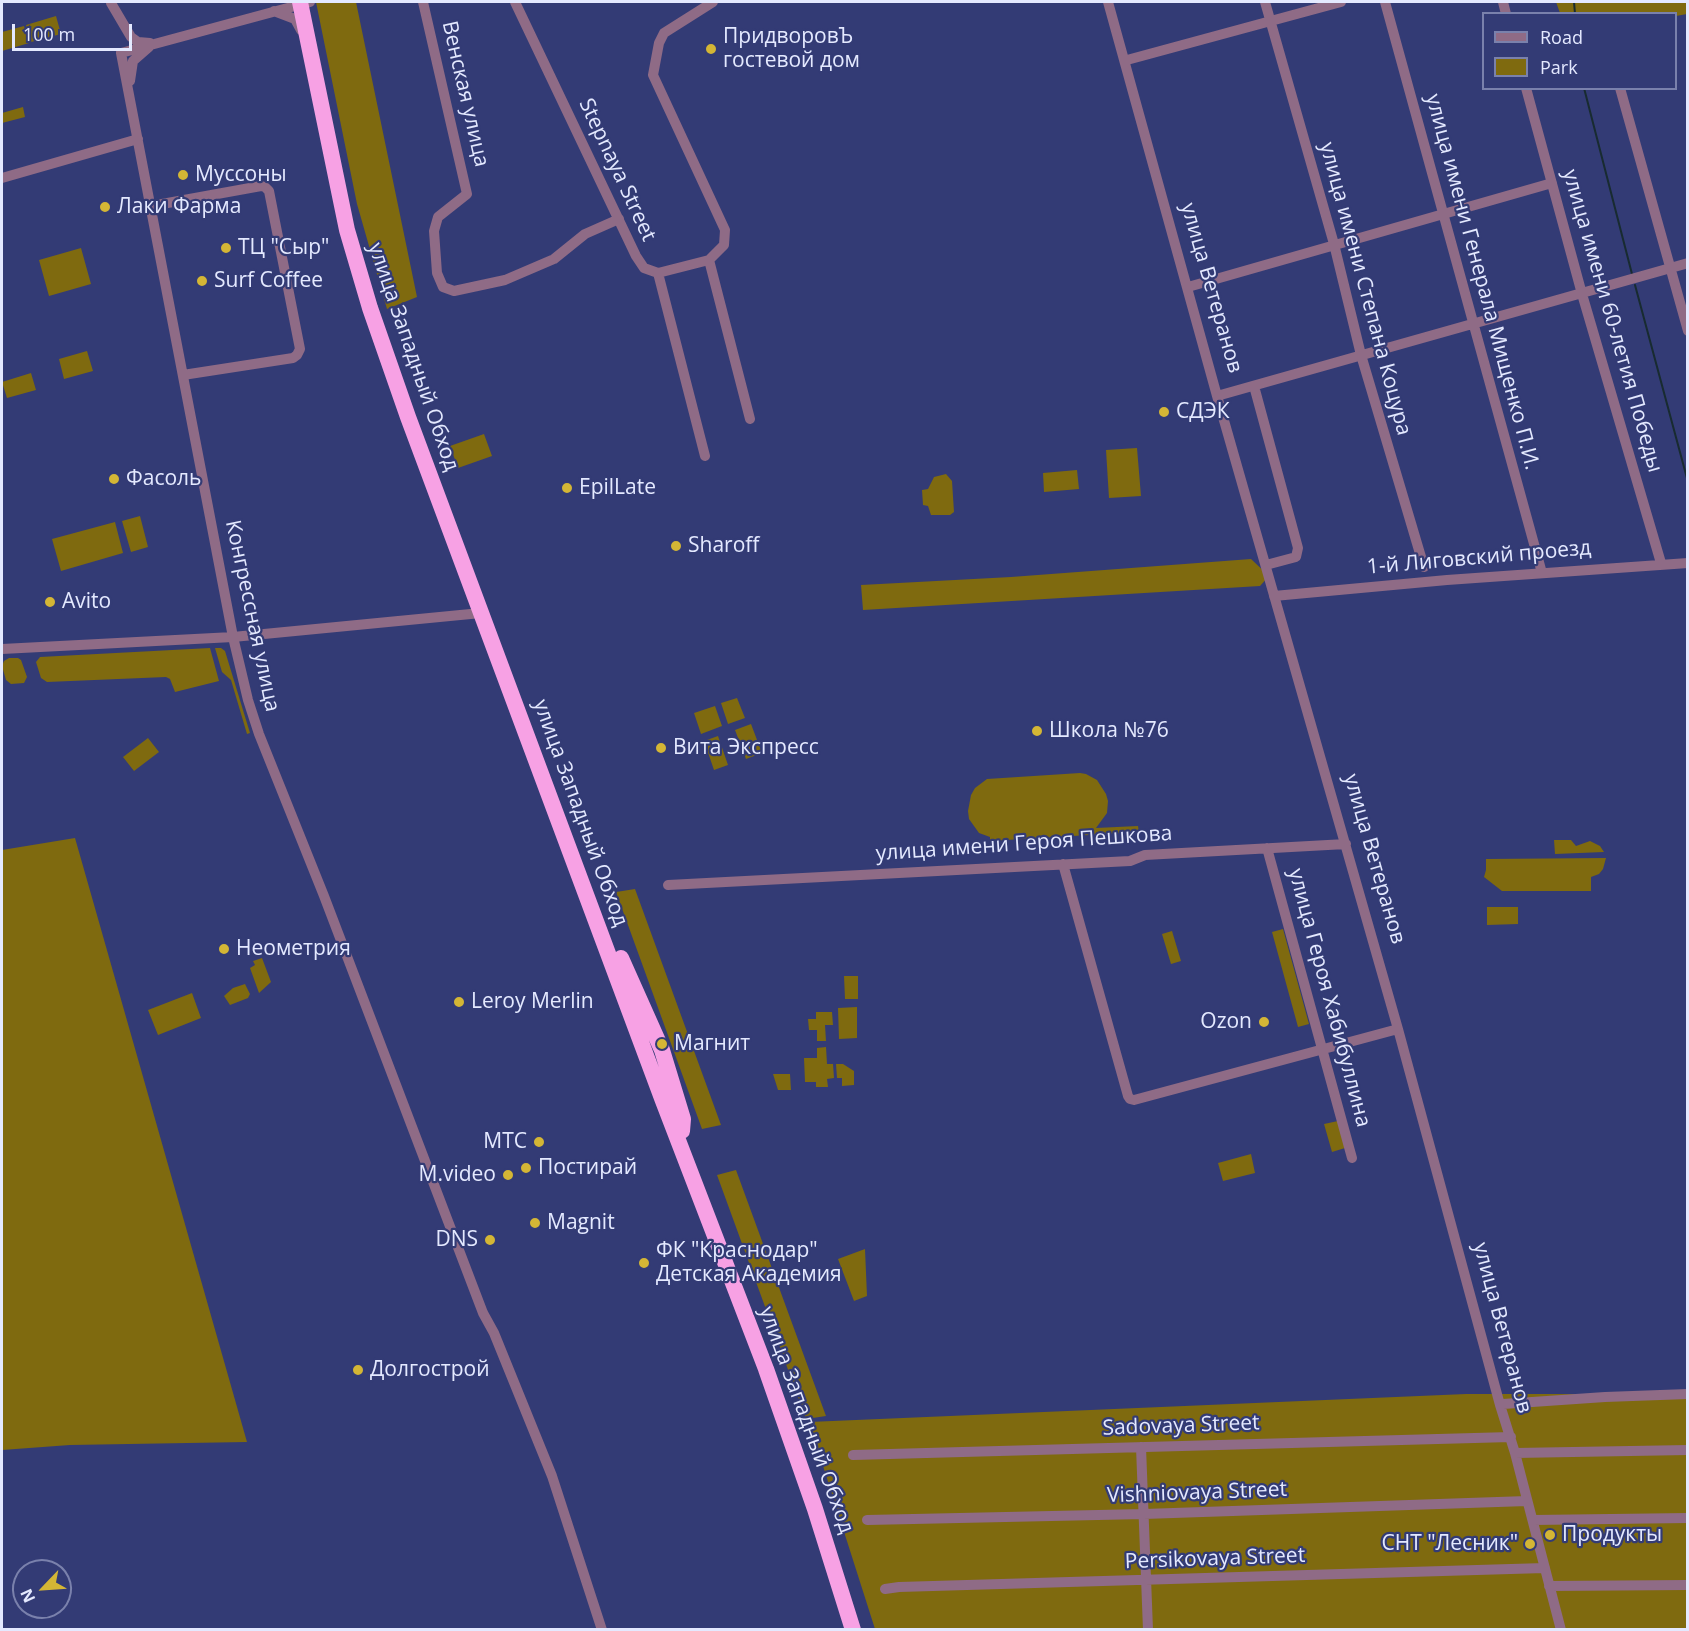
<!DOCTYPE html>
<html>
<head>
<meta charset="utf-8">
<style>
	body { margin:0 }
	#map { position:relative; width:1689px; height:1631px; overflow:hidden; background:#333b75; font-family:"Open Sans",sans-serif }
	canvas { display:block }
	.frame { position:absolute; inset:0; border:3px solid #e4e9ff; pointer-events:none }
	.legend { position:absolute; left:1482px; top:12px; width:195px; height:78px; box-sizing:border-box; background:#333b75; border:2px solid #7a81ac; margin:0; padding:8px 10px; list-style:none; font-size:18px; color:#e4e9ff }
	.legend li { display:flex; align-items:center; gap:12px; height:30px }
	.legend b { width:30px; border:2px solid #7a81ac }
	.north { position:absolute; left:12px; top:1559px; width:60px; height:60px; box-sizing:border-box; background:#333b75; border:2px solid #7a81ac; border-radius:50%; rotate:245deg; font-size:16px; font-weight:700; line-height:24px; text-align:center; color:#e4e9ff }
	.north::after { content:''; display:block; margin:auto; width:21px; height:27px; background:#d4b635; clip-path:polygon(50% 0,100% 100%,50% 72%,0 100%) }
	.scale { position:absolute; left:12px; top:24px; width:120px; height:27px; box-sizing:border-box; border:3px solid #e4e9ff; border-top:0; padding-left:8px; font-size:18px; line-height:21px; white-space:nowrap; color:#e4e9ff; -webkit-text-stroke:4px #333b75; paint-order:stroke }
</style>
</head>
<body>
<div id="map">
<canvas width="1689" height="1631"></canvas>
<div class="frame"></div>
<ul class="legend">
<li><b style="height:8px;background:#8f6b86"></b>Road</li>
<li><b style="height:16px;background:#7f6a0f"></b>Park</li>
</ul>
<div class="north">N</div>
<div class="scale">100 m</div>
</div>
<script>
const ctx = document.querySelector('canvas').getContext('2d');
ctx.lineJoin = 'round';
function fill(path, color) { ctx.fillStyle = color; ctx.fill(path, 'evenodd'); }
const poly = rows => new Path2D(rows.map(r => 'M' + r).join(''));
function stroke(path, color, width, dash) { ctx.strokeStyle = color; ctx.lineWidth = width; ctx.lineCap = dash ? 'butt' : 'round'; ctx.setLineDash(dash || []); ctx.stroke(path); }
function write(font, color, halo, rows, align = 'center') {
  ctx.font = font + ' "Open Sans",sans-serif'; ctx.lineWidth = 4.5; ctx.setLineDash([]); ctx.textBaseline = 'middle'; ctx.strokeStyle = halo; ctx.fillStyle = color; for (const [text, x, y, turn = 0] of rows) {
    ctx.save(); ctx.translate(x, y); ctx.rotate((+turn || 0) * Math.PI / 180); ctx.textAlign = isNaN(turn) ? turn : align; if (halo) ctx.strokeText(text, 0, 0); ctx.fillText(text, 0, 0); ctx.restore();
  }
}
const green = poly([
	[316,2,356,2,417,297,387,309,357,204],
	[1556,2,1687,2,1687,14,1676,16,1676,14,1560,13],
	[56,16,61,34,31,42,26,25],
	[24,26,29,43,2,51,2,32],
	[23,107,25,117,2,123,2,113],
	[81,248,91,284,49,296,39,260],
	[87,351,93,371,64,379,59,359],
	[31,373,36,390,7,398,2,382],
	[484,434,492,456,458,468,450,446],
	[1137,448,1141,496,1109,498,1106,450],
	[1077,470,1079,489,1044,492,1043,473],
	[946,474,952,481,954,512,950,515,931,515,928,506,923,505,922,490,928,489,934,477],
	[140,516,148,547,131,552,122,521],
	[115,522,123,553,61,571,52,539],
	[1251,559,1269,576,1260,586,863,610,861,585,1011,577],
	[210,648,219,681,175,692,170,679,166,677,47,682,41,678,36,662,40,657],
	[215,648,221,648,225,651,250,733,247,734,231,680,222,672],
	[9,658,18,658,21,660,27,677,24,683,11,684,6,680,2,666,4,661],
	[737,698,745,718,728,724,721,703],
	[715,706,722,726,701,734,694,713],
	[751,724,762,753,746,759,735,730],
	[718,736,728,765,714,770,704,741],
	[148,738,159,752,134,771,123,757],
	[1080,773,1086,774,1097,780,1106,794,1108,801,1107,813,1096,828,1138,826,1139,832,990,841,990,837,979,833,969,819,968,811,971,795,975,788,987,779],
	[75,838,83,866,247,1442,70,1445,2,1450,2,850],
	[1554,840,1571,840,1576,846,1590,841,1600,846,1604,852,1555,854],
	[1606,858,1603,869,1599,874,1591,877,1591,891,1502,891,1484,877,1486,870,1486,859],
	[635,889,721,1125,702,1129,616,892],
	[1487,907,1518,907,1518,924,1487,925],
	[1283,929,1309,1024,1298,1027,1272,932],
	[1172,931,1181,961,1171,964,1162,934],
	[262,958,271,982,259,993,250,968,255,965,253,961],
	[844,976,858,976,858,999,845,999],
	[245,984,250,994,248,998,230,1005,224,996,233,988],
	[192,993,201,1018,158,1035,148,1010],
	[857,1007,857,1038,839,1039,838,1008],
	[816,1012,832,1012,833,1025,825,1025,826,1041,817,1041,817,1030,809,1030,808,1019,816,1019],
	[826,1047,827,1064,833,1064,834,1078,827,1079,828,1087,816,1087,816,1082,805,1082,804,1058,817,1058,817,1048],
	[836,1064,843,1064,854,1071,854,1085,842,1086,842,1078,837,1078],
	[773,1074,790,1074,791,1090,778,1090],
	[1338,1121,1345,1148,1332,1152,1324,1124],
	[1251,1154,1255,1173,1223,1181,1218,1163],
	[736,1170,826,1416,806,1419,717,1175],
	[865,1249,867,1296,854,1301,838,1259],
	[1466,1394,1687,1394,1687,1629,875,1629,809,1422]
]);
const stream = poly([
	[1574,2,1575,14],
	[1584,88,1632,274],
	[1635,285,1688,482]
]);
const minor = poly([
	[310,2,121,53,233,637,248,700,259,734,324,896,483,1313,494,1333,552,1476,602,1630],
	[423,2,467,194,438,217,434,231,437,273,443,287,454,291,505,280,554,259,585,234,619,219],
	[515,2,636,256,644,268,658,273,705,456],
	[1108,2,1217,396,1398,1029,1500,1405,1515,1453,1561,1630],
	[1265,2,1334,244,1361,355,1424,567],
	[1385,2,1542,573],
	[1503,2,1506,14],
	[111,3,131,37,138,42,150,43],
	[274,11,295,19,301,30],
	[1127,60,1341,2],
	[130,81,133,61,149,47],
	[1526,88,1582,294,1661,563],
	[1620,88,1688,331],
	[2,178,138,139],
	[151,206,261,186,265,187,269,191,300,349,297,355,293,358,183,375],
	[709,260,750,419],
	[658,273,709,260,724,245,725,230,653,75,659,43,664,33,713,2],
	[1188,287,1552,183],
	[1254,386,1298,548,1296,557,1266,565],
	[1217,396,1688,263],
	[1274,596,1447,580,1688,563],
	[2,649,233,637,481,613],
	[1267,848,1352,1158],
	[1063,864,1128,1096,1130,1099,1134,1100,1398,1029],
	[668,885,1130,861,1145,855,1346,844],
	[1503,1404,1605,1397,1688,1394],
	[1141,1447,1148,1630],
	[1515,1453,1688,1450],
	[853,1455,1511,1437],
	[867,1520,1144,1514,1527,1501],
	[1533,1520,1688,1518],
	[1549,1586,1688,1585],
	[885,1589,899,1587,1545,1568]
]);
const highway = poly([
	[300,2,347,230,370,308,408,417,663,1101,766,1369,815,1509,853,1630],
	[621,958,662,1050,683,1119,682,1131]
]);
const markers = [
	[711,49,6,"#d4b635"],
	[183,175,6,"#d4b635"],
	[105,207,6,"#d4b635"],
	[226,248,6,"#d4b635"],
	[202,281,6,"#d4b635"],
	[1164,412,6,"#d4b635"],
	[114,479,6,"#d4b635"],
	[567,488,6,"#d4b635"],
	[676,546,6,"#d4b635"],
	[50,602,6,"#d4b635"],
	[1037,731,6,"#d4b635"],
	[661,748,6,"#d4b635"],
	[224,949,6,"#d4b635"],
	[459,1002,6,"#d4b635"],
	[1264,1022,6,"#d4b635"],
	[662,1044,6,"#d4b635"],
	[539,1142,6,"#d4b635"],
	[526,1168,6,"#d4b635"],
	[508,1175,6,"#d4b635"],
	[535,1223,6,"#d4b635"],
	[490,1240,6,"#d4b635"],
	[644,1263,6,"#d4b635"],
	[358,1370,6,"#d4b635"],
	[1550,1535,6,"#d4b635"],
	[1530,1544,6,"#d4b635"]
];
const poiNames = [
	["ПридворовЪ",723,37],
	["гостевой дом",723,61],
	["Муссоны",195,175],
	["Лаки Фарма",117,207],
	["ТЦ \"Сыр\"",238,248],
	["Surf Coffee",214,281],
	["СДЭК",1176,412],
	["Фасоль",126,479],
	["EpilLate",579,488],
	["Sharoff",688,546],
	["Avito",62,602],
	["Школа №76",1049,731],
	["Вита Экспресс",673,748],
	["Неометрия",236,949],
	["Leroy Merlin",471,1002],
	["Ozon",1252,1022,"right"],
	["Магнит",674,1044],
	["МТС",527,1142,"right"],
	["Постирай",538,1168],
	["M.video",496,1175,"right"],
	["Magnit",547,1223],
	["DNS",478,1240,"right"],
	["ФК \"Краснодар\"",656,1251],
	["Детская Академия",656,1275],
	["Долгострой",370,1370],
	["Продукты",1562,1535],
	["СНТ \"Лесник\"",1518,1544,"right"]
];
const streetNames = [
	["Венская улица",465,94,77],
	["Stepnaya Street",617,170,65],
	["улица имени Генерала Мищенко П.И.",1482,282,75],
	["улица Ветеранов",1211,288,74],
	["улица имени Степана Коцура",1365,289,75],
	["улица имени 60-летия Победы",1612,321,74],
	["улица Западный Обход",413,357,71],
	["1-й Лиговский проезд",1479,558,-5],
	["Конгрессная улица",252,616,78],
	["улица Западный Обход",580,813,70],
	["улица имени Героя Пешкова",1024,844,-4],
	["улица Ветеранов",1374,859,74],
	["улица Героя Хабибуллина",1329,998,75],
	["улица Ветеранов",1502,1328,75],
	["улица Западный Обход",806,1420,70],
	["Sadovaya Street",1181,1426,-2],
	["Vishniovaya Street",1197,1493,-2],
	["Persikovaya Street",1215,1559,-2]
];
fill(green, '#7f6a0f');
stroke(stream, '#182b30', 2);
stroke(minor, '#8f6b86', 10);
stroke(highway, '#f7a1e4', 16);
for (const [x, y, r, color] of markers) { const dot = new Path2D(); dot.arc(x, y, r, 0, 2 * Math.PI); ctx.fillStyle = color; ctx.fill(dot); stroke(dot, '#333b75', 2); }
write('21px', '#e4e9ff', '#333b75', poiNames, 'left');
write('21px', '#e4e9ff', '#333b75', streetNames);
</script>
</body>
</html>
